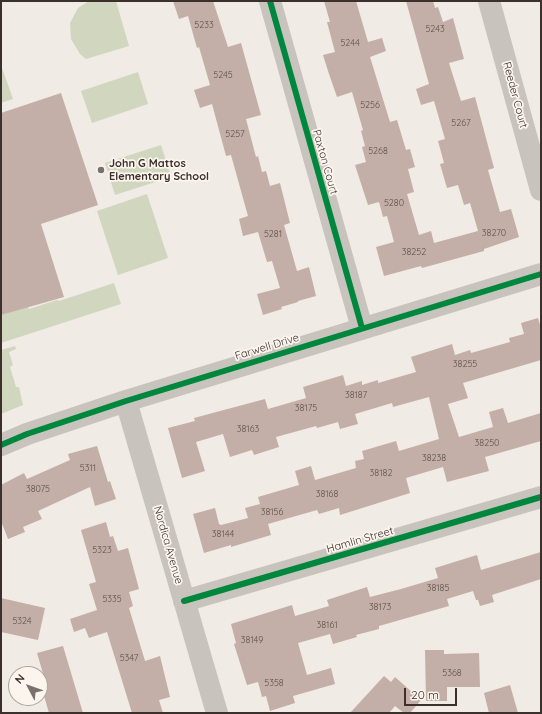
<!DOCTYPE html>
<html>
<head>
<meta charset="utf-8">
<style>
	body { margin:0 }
	#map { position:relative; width:542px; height:714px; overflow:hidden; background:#f0ebe5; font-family:Quicksand,sans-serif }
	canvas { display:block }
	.frame { position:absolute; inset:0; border:2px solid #3b302b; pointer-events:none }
	.north { position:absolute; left:8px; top:666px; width:40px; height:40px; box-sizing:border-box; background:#fbf5ee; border:1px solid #aea6a0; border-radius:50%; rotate:311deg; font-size:11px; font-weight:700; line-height:16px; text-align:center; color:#3b302b }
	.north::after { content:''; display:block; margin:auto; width:14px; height:18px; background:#7a716c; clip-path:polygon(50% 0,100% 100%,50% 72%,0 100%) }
	.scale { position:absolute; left:404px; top:688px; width:53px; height:18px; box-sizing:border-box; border:2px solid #3b302b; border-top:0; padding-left:5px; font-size:12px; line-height:14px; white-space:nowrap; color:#3b302b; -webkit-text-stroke:3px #fbf5ee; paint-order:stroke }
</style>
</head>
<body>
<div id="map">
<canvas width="542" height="714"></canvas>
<div class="frame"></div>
<div class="north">N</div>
<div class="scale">20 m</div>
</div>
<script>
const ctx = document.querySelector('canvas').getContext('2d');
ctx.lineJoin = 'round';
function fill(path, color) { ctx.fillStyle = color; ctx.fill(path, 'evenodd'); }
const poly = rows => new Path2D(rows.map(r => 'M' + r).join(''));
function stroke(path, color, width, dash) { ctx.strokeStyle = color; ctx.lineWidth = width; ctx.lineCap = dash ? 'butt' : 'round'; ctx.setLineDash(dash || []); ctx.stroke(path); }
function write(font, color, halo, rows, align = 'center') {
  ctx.font = font + ' Quicksand,sans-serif'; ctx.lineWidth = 3.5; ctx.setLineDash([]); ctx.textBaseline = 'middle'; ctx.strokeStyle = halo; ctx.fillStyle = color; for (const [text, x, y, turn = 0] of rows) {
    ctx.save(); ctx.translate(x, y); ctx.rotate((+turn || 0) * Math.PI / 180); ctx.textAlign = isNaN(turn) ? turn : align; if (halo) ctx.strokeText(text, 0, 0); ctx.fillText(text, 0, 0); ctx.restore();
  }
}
const green = poly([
	[89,1,116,1,129,46,86,59,80,54,71,39,70,23,78,8],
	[1,65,13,99,1,103],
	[138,72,148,104,92,123,81,91],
	[161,145,171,177,115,195,105,163],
	[147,194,168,258,118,275,97,211],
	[114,283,121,304,1,343,1,315,28,306,29,309,57,300,59,301],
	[15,346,16,349,9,352,13,365,10,367,16,387,19,387,23,405,1,414,1,350]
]);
const building = poly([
	[173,1,213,1,228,47,241,43,261,115,246,119,256,157,258,156,262,172,266,171,270,186,280,183,290,223,284,225,297,271,309,267,316,296,298,301,298,302,281,307,282,309,263,315,257,294,280,288,272,261,267,262,258,232,243,236,239,219,248,216,231,155,226,156,212,104,200,108,194,90,210,85,199,47,197,48,188,16,179,19],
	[324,1,356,1,368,42,382,38,386,51,370,57,390,122,397,120,406,150,410,149,415,167,408,169,414,192,407,194,419,235,431,231,434,243,478,231,470,203,464,205,458,185,447,188,440,164,444,163,438,141,445,139,434,101,421,105,416,89,429,84,406,1,433,1,435,8,438,7,443,22,453,18,464,59,449,63,461,101,475,97,494,168,488,170,500,212,511,209,519,237,484,249,484,251,422,268,421,266,384,276,376,247,394,242,387,216,383,217,379,202,368,205,355,165,366,162,362,147,365,146,361,131,363,130,352,92,337,97,329,74,323,55,335,52,327,22,330,22],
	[61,93,98,205,41,224,64,297,1,315,1,113],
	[538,318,541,328,541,360,463,383,468,398,448,404,459,437,493,427,489,412,503,408,508,423,541,413,541,441,485,457,489,471,447,482,443,467,406,478,410,493,340,515,339,508,319,514,317,510,268,524,271,535,231,547,231,545,204,553,193,514,215,508,219,524,221,525,248,518,245,508,260,504,258,497,299,485,295,471,311,466,315,480,356,468,355,461,364,459,362,451,396,441,399,451,439,439,429,397,393,407,392,403,355,414,358,424,340,429,338,422,317,428,316,426,276,437,279,447,254,455,252,450,230,457,223,434,196,442,205,471,182,478,168,428,195,421,194,418,265,399,268,409,306,398,303,387,343,375,346,386,362,381,362,385,378,380,378,383,416,372,411,357,452,344,455,355,470,350,471,353,510,342,509,338,524,334,521,323],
	[97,446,108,482,110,481,116,499,95,506,90,487,38,511,42,519,23,527,25,532,8,539,1,521,1,485,24,473,27,479,70,460,68,454],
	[106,522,110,537,113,536,118,551,128,548,139,589,129,592,133,606,129,608,145,661,160,656,170,697,159,700,163,713,132,713,107,632,89,638,85,628,74,632,70,619,97,610,89,584,96,582,81,530],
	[541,552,541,579,492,595,494,602,480,606,478,600,476,600,473,591,447,599,449,606,379,626,379,629,356,635,357,637,333,644,330,634,298,643,307,675,331,668,335,684,293,696,295,703,270,711,266,696,262,697,258,682,247,685,234,644,236,643,231,624,292,605,295,616,329,606,327,600,367,587,370,597,401,589,438,578,435,568,477,555,481,570],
	[1,598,45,608,38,640,1,632],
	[63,646,83,713,49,713,42,689,47,687,37,653],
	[425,650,444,650,444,654,479,653,480,687,447,687,447,701,426,701],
	[384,676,391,682,395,677,421,700,410,713,404,713,395,706,389,713,350,713],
	[510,685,518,713,489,713,484,693]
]);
const minor = poly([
	[270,1,362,328],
	[489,1,541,190],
	[126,401,217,713],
	[1,445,27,434,126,401,541,274],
	[184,601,541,497]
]);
const cycleway = poly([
	[270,1,362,328],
	[1,445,27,434,126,401,541,274],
	[184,601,541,497]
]);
const markers = [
	[101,170,4,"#7a716c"]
];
const numberNames = [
	["5233",204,25],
	["5243",435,29],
	["5244",350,43],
	["5245",223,75],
	["5256",370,105],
	["5267",461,123],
	["5257",235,134],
	["5268",378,151],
	["5280",394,203],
	["38270",494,233],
	["5281",273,234],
	["38252",414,252],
	["38255",465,364],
	["38187",356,395],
	["38175",306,408],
	["38163",248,429],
	["38250",487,443],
	["38238",434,458],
	["5311",88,468],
	["38182",381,473],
	["38075",38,489],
	["38168",327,494],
	["38156",272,512],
	["38144",223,534],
	["5323",102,550],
	["38185",438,588],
	["5335",112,599],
	["38173",380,607],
	["5324",22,621],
	["38161",327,625],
	["38149",252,640],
	["5347",129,658],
	["5368",452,673],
	["5358",274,683]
];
const streetNames = [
	["Reeder Court",515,95,75],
	["Paxton Court",325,162,74],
	["Farwell Drive",267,347,-17],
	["Hamlin Street",360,540,-16],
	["Nordica Avenue",168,545,74]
];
const poiNames = [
	["John G Mattos",109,164],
	["Elementary School",109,177]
];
fill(green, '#d1d6bf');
fill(building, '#c3afa7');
stroke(minor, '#c9c3be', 22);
stroke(cycleway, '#00873e', 6);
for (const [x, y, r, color] of markers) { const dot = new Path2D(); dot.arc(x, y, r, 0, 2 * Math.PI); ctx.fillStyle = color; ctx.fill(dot); stroke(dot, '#fbf5ee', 1.5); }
write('9px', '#5d504a', null, numberNames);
write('11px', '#3b302b', '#fbf5ee', streetNames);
write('bold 11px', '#3b302b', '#fbf5ee', poiNames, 'left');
</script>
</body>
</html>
